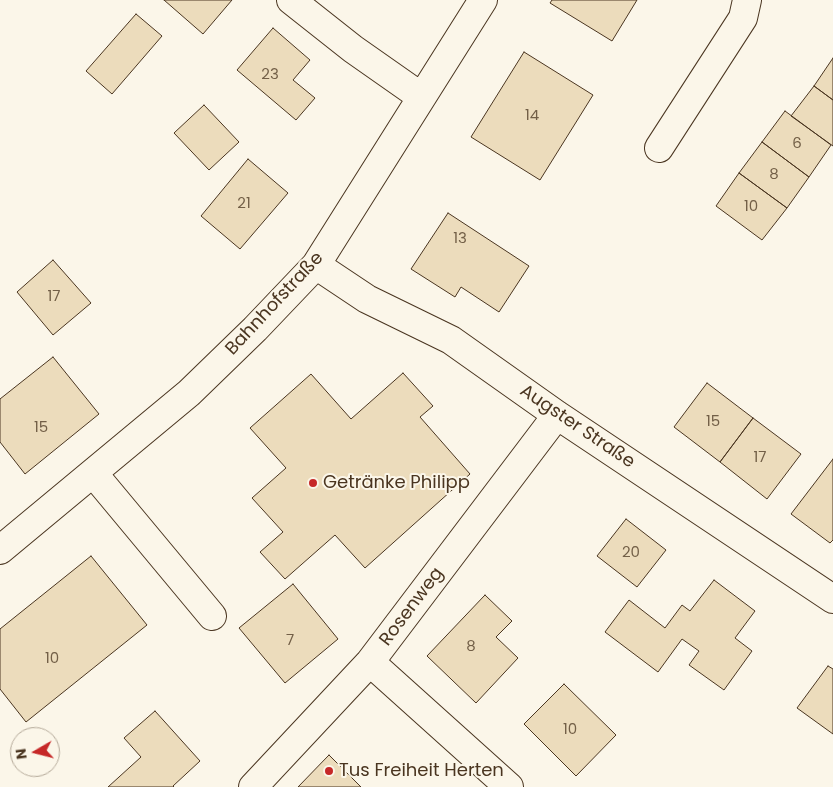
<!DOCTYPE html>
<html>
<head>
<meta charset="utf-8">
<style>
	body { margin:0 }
	#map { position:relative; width:833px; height:787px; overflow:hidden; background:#fbf6e9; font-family:Poppins,sans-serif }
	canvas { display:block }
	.north { position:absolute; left:10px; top:727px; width:50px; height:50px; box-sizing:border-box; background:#fbf6e9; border:1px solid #b4a999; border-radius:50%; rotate:262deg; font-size:14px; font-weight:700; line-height:20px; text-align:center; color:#4a3520 }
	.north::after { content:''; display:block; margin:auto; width:18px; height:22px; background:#c62828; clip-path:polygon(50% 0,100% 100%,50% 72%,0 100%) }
</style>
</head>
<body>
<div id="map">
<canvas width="833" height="787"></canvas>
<div class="north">N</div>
</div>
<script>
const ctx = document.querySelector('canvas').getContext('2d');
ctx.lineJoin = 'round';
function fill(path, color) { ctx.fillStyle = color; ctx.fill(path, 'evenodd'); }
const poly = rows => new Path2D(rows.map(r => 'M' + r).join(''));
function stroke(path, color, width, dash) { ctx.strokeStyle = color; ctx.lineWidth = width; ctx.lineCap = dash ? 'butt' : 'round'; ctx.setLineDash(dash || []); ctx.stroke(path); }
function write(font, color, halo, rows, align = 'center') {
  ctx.font = font + ' Poppins,sans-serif'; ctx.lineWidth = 4; ctx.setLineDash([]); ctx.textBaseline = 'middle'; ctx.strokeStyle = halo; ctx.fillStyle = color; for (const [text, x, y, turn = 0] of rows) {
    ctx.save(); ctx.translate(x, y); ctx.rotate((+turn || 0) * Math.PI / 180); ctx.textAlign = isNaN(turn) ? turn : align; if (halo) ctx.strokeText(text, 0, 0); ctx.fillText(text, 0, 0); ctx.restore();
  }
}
const building = poly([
	[164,0,232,0,203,34,164,0],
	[552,0,637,0,612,41,550,3,552,0],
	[136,14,162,36,112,94,86,71,136,14],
	[273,28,310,60,293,80,315,98,296,120,237,70,273,28],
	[524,52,593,95,540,180,471,137,524,52],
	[833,58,833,100,814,86,833,58],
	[814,86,833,100,833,146,791,116,814,86],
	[204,105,239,142,209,170,174,133,204,105],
	[785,111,831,145,809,177,762,142,785,111],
	[762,142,809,177,787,208,739,173,762,142],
	[248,159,288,193,240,249,201,216,248,159],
	[739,173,787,208,762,240,716,206,739,173],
	[448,213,529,266,499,312,461,287,455,297,411,269,448,213],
	[53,260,91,303,53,335,17,292,53,260],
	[53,357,99,414,25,474,0,442,0,399,53,357],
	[403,373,433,406,420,417,470,474,365,568,335,535,285,579,260,552,283,532,252,498,286,468,250,428,311,374,351,419,403,373],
	[707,383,753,418,720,462,674,427,707,383],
	[753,418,801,454,767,499,720,462,753,418],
	[833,459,833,540,830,543,791,514,833,459],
	[626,519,666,550,637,587,597,556,626,519],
	[91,556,147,625,26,722,0,689,0,629,91,556],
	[714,580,755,611,735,638,752,651,724,690,689,665,699,651,682,639,658,672,605,632,629,600,665,628,682,605,690,611,714,580],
	[293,584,338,639,285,683,239,628,293,584],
	[485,595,512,621,496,637,518,658,476,703,427,656,485,595],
	[828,666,833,669,833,734,797,708,828,666],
	[564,684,616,735,576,776,524,724,564,684],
	[155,711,200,761,173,786,174,787,108,787,141,757,124,738,155,711],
	[329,755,361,787,298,787,329,755]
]);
const minor = poly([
	[291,0,353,49,420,96],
	[659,148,743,18,747,0],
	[316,265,367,299,451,340,557,415,833,599],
	[93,473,212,616],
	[0,550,189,393,255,329,316,265,483,0],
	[370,662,509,787],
	[253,787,370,662,557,415]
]);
const markers = [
	[313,483,5,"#c62828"],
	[329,771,5,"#c62828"]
];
const numberNames = [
	["23",270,75],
	["14",532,116],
	["6",797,144],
	["8",774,175],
	["21",244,204],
	["10",751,207],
	["13",460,239],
	["17",54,297],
	["15",713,422],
	["15",41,428],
	["17",760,458],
	["20",631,553],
	["7",290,641],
	["8",471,647],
	["10",52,659],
	["10",570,730]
];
const streetNames = [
	["Bahnhofstraße",275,304,-47],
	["Augster Straße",577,427,34],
	["Rosenweg",412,607,-53]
];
const poiNames = [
	["Getränke Philipp",323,483],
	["Tus Freiheit Herten",339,771]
];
fill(building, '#ecdcbc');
stroke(building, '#4a3520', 1);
stroke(minor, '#4a3520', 30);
stroke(minor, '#fbf6e9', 28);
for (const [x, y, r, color] of markers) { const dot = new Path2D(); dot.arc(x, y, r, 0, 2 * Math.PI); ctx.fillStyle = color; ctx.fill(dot); stroke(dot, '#fbf6e9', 2); }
write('15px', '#725f47', null, numberNames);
write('18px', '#4a3520', '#fbf6e9', streetNames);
write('18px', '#4a3520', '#fbf6e9', poiNames, 'left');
</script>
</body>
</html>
